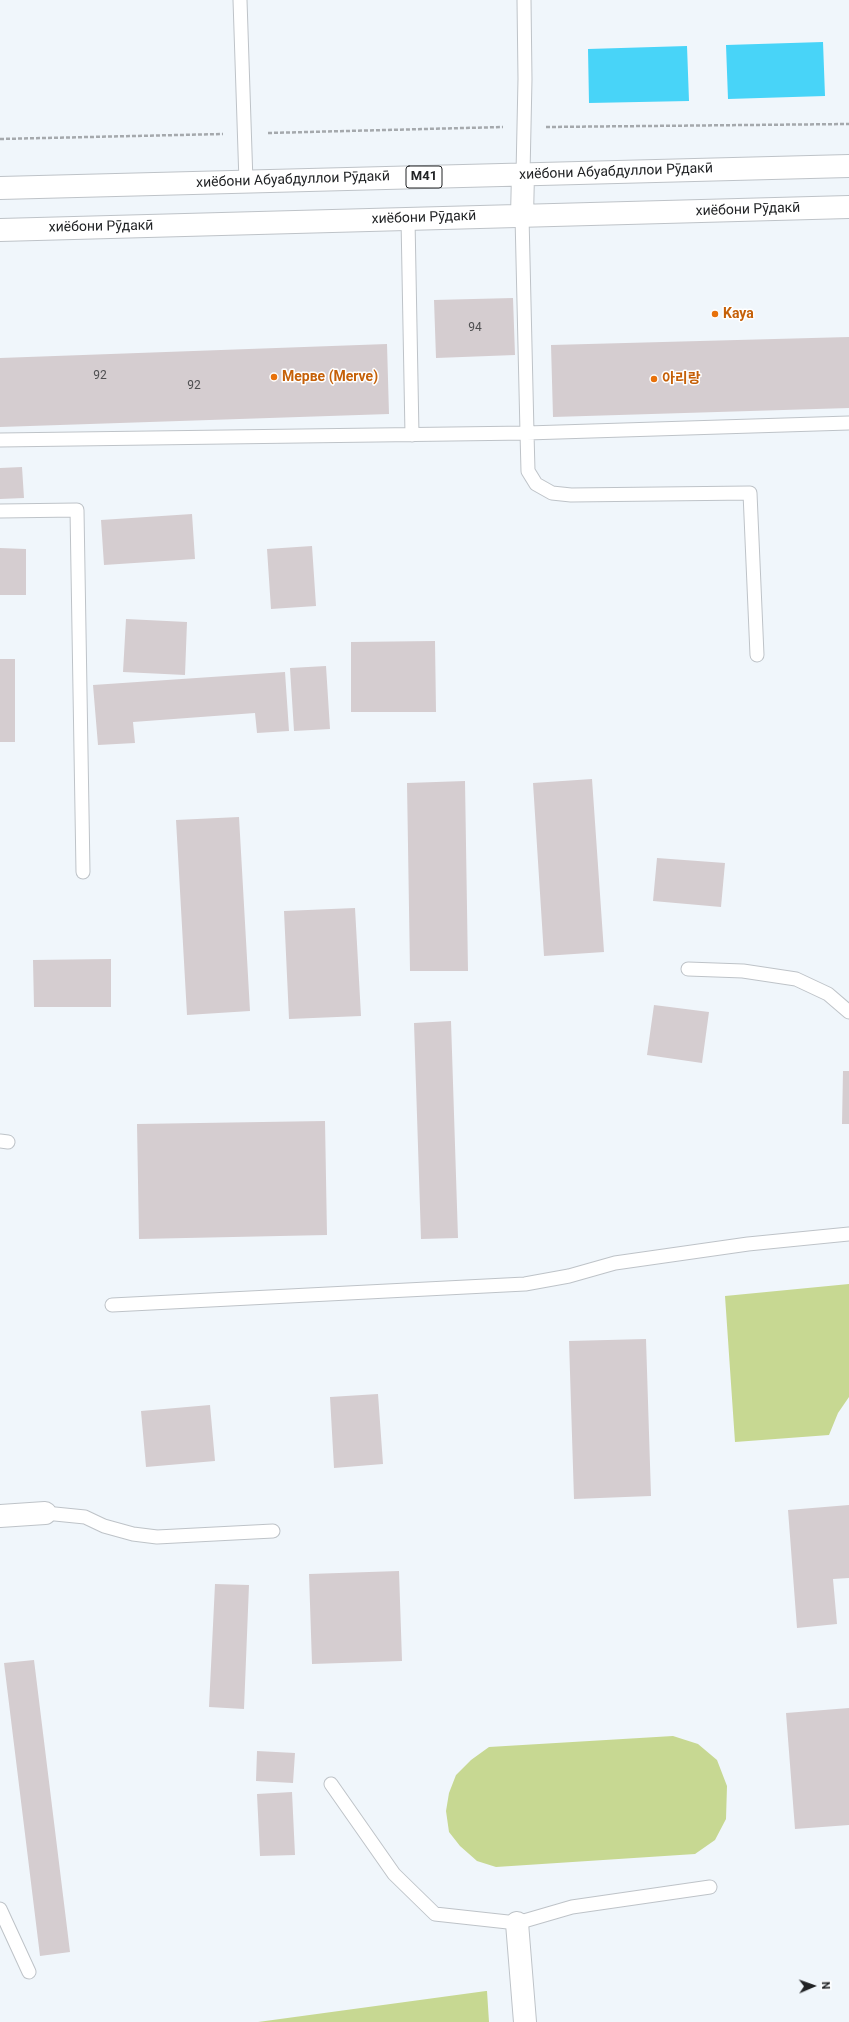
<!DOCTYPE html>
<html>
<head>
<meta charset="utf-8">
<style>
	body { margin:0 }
	#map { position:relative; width:849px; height:2022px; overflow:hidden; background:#f0f6fb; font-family:Roboto,sans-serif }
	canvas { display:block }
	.north { position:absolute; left:793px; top:1966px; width:40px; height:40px; -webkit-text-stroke:3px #fff; paint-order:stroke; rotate:88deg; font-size:11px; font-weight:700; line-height:16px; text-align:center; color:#212325 }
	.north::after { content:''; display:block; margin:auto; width:14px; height:18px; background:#212325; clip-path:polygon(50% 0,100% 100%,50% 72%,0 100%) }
</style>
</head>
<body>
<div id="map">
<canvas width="849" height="2022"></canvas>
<div class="north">N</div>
</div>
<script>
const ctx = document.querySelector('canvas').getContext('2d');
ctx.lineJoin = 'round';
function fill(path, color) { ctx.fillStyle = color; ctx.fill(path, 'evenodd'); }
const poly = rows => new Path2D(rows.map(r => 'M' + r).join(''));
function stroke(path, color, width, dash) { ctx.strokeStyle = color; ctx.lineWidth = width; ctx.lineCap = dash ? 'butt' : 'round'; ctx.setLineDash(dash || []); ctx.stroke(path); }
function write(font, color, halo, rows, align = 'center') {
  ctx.font = font + ' Roboto,"Noto Sans KR",sans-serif'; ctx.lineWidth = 3; ctx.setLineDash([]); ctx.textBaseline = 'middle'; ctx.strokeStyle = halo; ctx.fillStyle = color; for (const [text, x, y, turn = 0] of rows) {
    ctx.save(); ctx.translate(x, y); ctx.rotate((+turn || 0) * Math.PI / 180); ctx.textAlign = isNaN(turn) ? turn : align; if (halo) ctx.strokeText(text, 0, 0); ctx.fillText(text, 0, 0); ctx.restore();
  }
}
const green = poly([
	[849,1284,849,1397,838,1413,829,1435,735,1442,725,1296],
	[673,1736,698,1744,717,1760,727,1786,726,1819,715,1840,695,1854,496,1867,477,1861,460,1846,449,1832,446,1811,449,1793,456,1775,471,1760,489,1747],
	[487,1991,489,2022,258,2022,486,1991]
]);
const water = poly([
	[823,42,825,96,728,99,726,45],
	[687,46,689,101,589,103,588,49]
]);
const building = poly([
	[513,298,515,355,436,358,434,300],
	[849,337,849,408,553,417,551,345],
	[387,344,389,414,0,427,0,358],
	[22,467,24,498,0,499,0,468],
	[192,514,195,559,104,565,101,520],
	[312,546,316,606,271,609,267,549],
	[0,548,26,549,26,595,0,595],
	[126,619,187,622,185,675,123,672],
	[435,641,436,712,351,712,351,642],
	[0,659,15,659,15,742,0,742],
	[326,666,330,729,294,731,290,668],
	[285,672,289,731,257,733,255,713,133,722,135,743,98,745,93,685],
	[592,779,604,952,544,956,533,783],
	[465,781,468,971,410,971,407,783],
	[239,817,250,1011,187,1015,176,820],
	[657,858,725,863,721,907,653,901],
	[355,908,361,1016,289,1019,284,911],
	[111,959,111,1007,34,1007,33,960],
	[654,1005,709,1012,702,1063,647,1055],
	[451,1021,458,1238,421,1239,414,1023],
	[843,1071,849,1071,849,1124,842,1124],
	[325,1121,327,1235,139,1239,137,1124],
	[646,1339,651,1496,574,1499,569,1341],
	[378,1394,383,1464,334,1468,330,1397],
	[210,1405,215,1461,146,1467,141,1411],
	[849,1505,849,1578,833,1579,837,1624,797,1628,788,1510],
	[399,1571,402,1661,312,1664,309,1574],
	[215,1584,249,1585,244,1709,209,1707],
	[34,1660,70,1952,40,1956,4,1663],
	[849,1708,849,1825,795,1829,786,1713],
	[257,1751,295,1753,293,1783,256,1781],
	[292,1792,295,1855,260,1856,257,1794]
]);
const path = poly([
	[546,127,849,124],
	[268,133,503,127],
	[0,139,223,134]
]);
const service = poly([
	[240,0,246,182],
	[523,174,525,79,524,0],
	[522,216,527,433,849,423],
	[408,219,412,435],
	[0,440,527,433,528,471,536,484,552,493,571,495,750,493,757,655],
	[0,511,77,510,83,872],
	[688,969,743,971,796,979,828,994,849,1012],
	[0,1141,8,1142],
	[112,1305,525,1284,569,1276,615,1263,748,1244,849,1234],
	[45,1513,85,1517,104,1526,133,1534,157,1537,273,1531],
	[331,1784,394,1874,435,1914,517,1923,572,1907,710,1887],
	[0,1909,29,1972]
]);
const minor = poly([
	[0,1516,45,1513],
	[517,1923,525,2022]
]);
const trunk = poly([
	[0,188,849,166],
	[522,216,523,174],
	[0,230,849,207]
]);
const markers = [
	[715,314,4,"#e8710a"],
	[274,377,4,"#e8710a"],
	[654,379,4,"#e8710a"]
];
const numberNames = [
	["94",475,328],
	["92",100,376],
	["92",194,386]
];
const shields = [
	[424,177,36]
];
const shieldNames = [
	["M41",424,177]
];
const streetNames = [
	["хиёбони Абуабдуллои Рӯдакӣ",616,172,-2],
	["хиёбони Абуабдуллои Рӯдакӣ",293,180,-2],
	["хиёбони Рӯдакӣ",748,210,-2],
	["хиёбони Рӯдакӣ",424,218,-2],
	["хиёбони Рӯдакӣ",101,227,-1]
];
const foodNames = [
	["Kaya",723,314],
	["Mерве (Merve)",282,377],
	["아리랑",662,379]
];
fill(green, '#c7d892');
fill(water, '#48d4f8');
fill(building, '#d5cdd0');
stroke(service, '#bec3c8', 15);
stroke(minor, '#bec3c8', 24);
stroke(trunk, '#bec3c8', 24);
stroke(path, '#a5a9ad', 2.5, [4, 2]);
stroke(service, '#fff', 13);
stroke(minor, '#fff', 22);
stroke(trunk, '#fff', 22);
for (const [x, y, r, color] of markers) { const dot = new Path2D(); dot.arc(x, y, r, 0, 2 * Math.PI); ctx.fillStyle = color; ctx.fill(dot); stroke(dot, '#fff', 1.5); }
write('12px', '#4e4e50', null, numberNames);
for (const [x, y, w] of shields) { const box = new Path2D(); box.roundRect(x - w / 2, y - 11, w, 22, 3); ctx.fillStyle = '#fff'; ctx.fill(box); stroke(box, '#212325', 1); }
write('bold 13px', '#212325', null, shieldNames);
write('14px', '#212325', '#fff', streetNames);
write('bold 14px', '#c56008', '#fff', foodNames, 'left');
</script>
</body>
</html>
